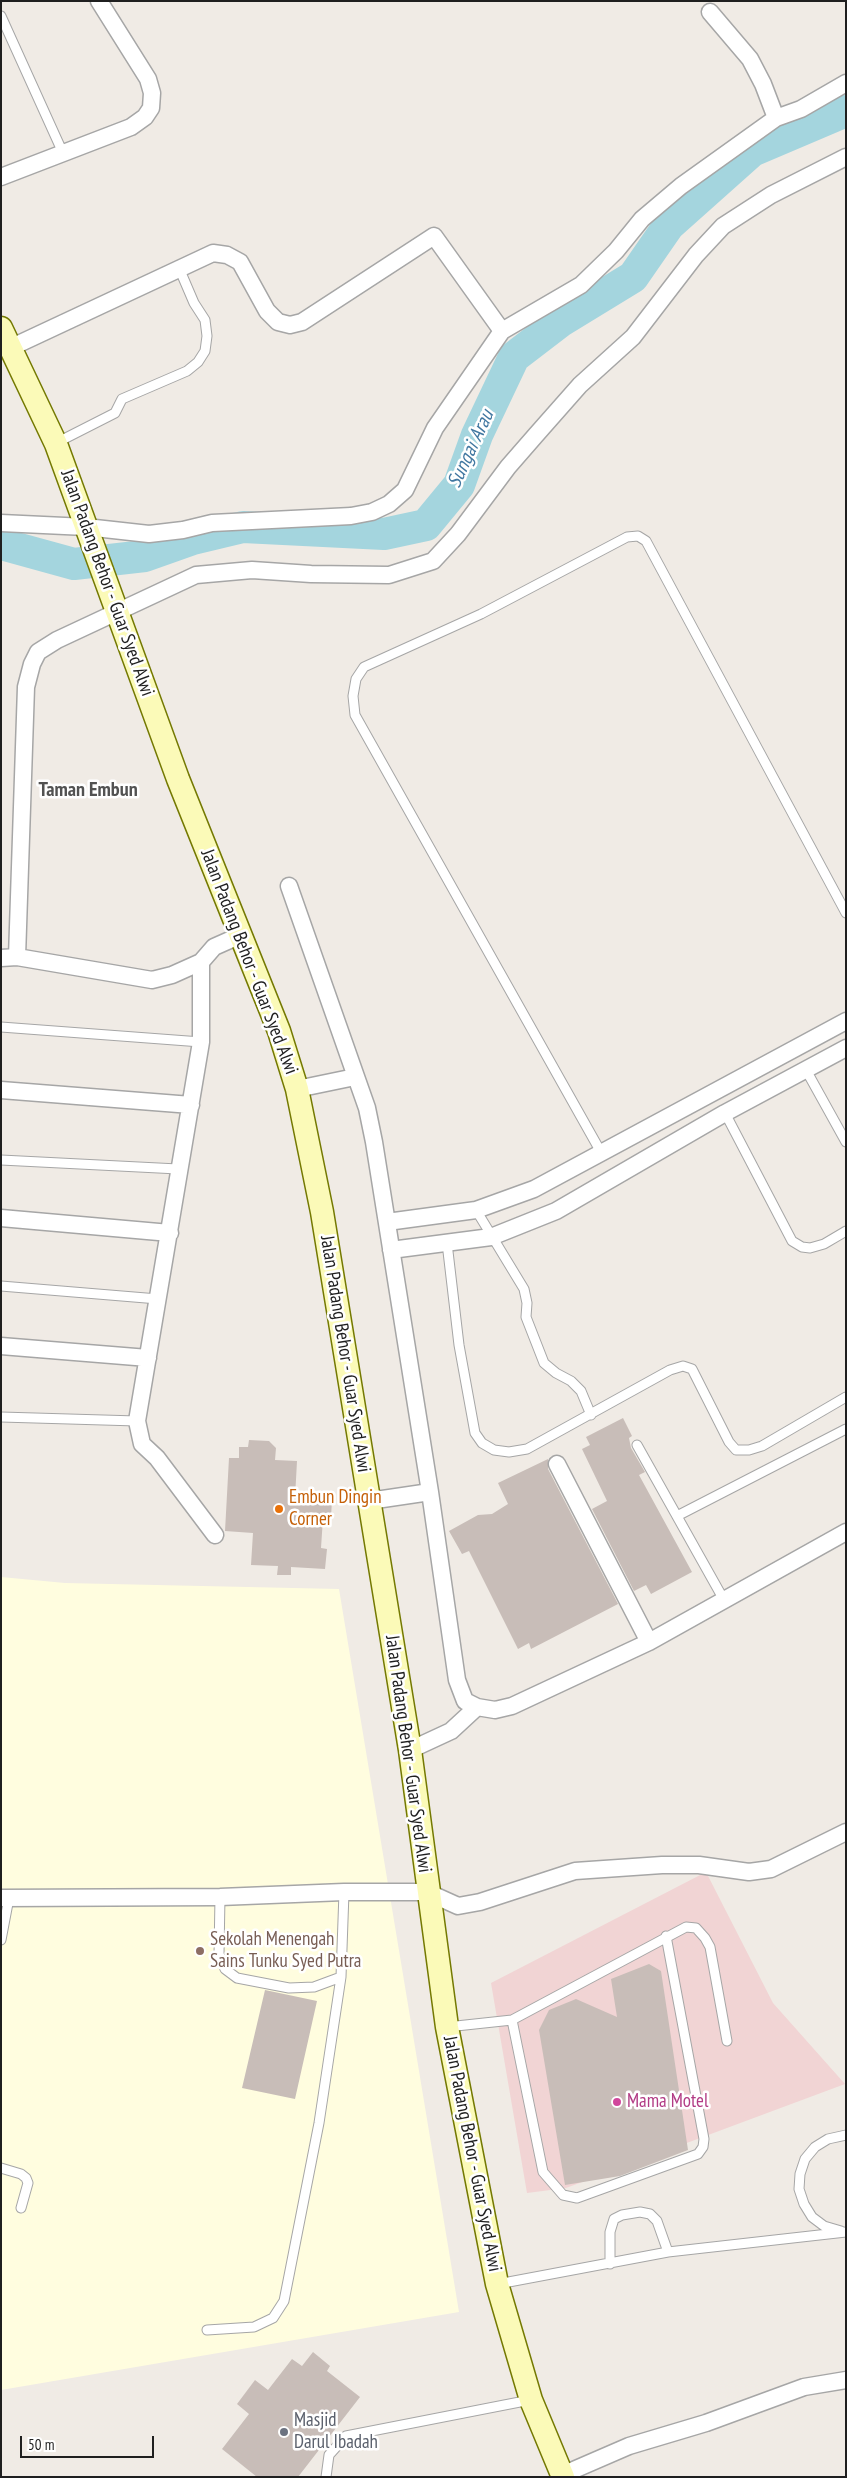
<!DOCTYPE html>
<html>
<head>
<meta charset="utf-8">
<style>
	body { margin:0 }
	#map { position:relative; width:847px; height:2478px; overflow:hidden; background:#f0ebe5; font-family:"PT Sans Narrow",sans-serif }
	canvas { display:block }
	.frame { position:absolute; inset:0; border:2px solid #1f1f1f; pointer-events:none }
	.scale { position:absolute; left:20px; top:2436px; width:134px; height:22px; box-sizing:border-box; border:2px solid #1f1f1f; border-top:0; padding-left:6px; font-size:15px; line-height:18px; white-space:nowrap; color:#1f1f1f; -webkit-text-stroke:4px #fff; paint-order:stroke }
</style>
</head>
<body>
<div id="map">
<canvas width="847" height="2478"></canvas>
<div class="frame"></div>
<div class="scale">50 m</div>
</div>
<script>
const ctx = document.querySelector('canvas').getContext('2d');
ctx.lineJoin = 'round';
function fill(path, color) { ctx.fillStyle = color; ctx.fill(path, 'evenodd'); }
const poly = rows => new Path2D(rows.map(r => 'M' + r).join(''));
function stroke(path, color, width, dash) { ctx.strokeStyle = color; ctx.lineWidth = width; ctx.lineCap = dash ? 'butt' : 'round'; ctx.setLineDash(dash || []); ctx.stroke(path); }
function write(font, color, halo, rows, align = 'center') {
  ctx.font = font + ' "PT Sans Narrow",sans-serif'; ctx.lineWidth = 5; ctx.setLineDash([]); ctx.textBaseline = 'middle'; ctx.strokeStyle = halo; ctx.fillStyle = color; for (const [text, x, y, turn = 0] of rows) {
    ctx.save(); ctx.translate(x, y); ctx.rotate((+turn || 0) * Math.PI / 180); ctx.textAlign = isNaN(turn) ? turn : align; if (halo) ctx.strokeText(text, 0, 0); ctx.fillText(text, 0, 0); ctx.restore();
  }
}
const commercial = poly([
	[706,1872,773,2003,845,2084,566,2188,527,2193,491,1983]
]);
const education = poly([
	[1,1577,65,1583,339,1589,459,2312,1,2390]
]);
const river = poly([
	[1,544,74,564,145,556,193,539,243,527,384,534,426,525,459,485,477,435,514,357,561,321,633,277,669,225,752,151,846,111]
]);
const building = poly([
	[623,1418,632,1436,629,1438,631,1448,645,1472,639,1475,692,1572,651,1594,646,1585,634,1591,592,1509,607,1501,582,1449,590,1445,586,1437],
	[249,1440,269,1441,276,1448,275,1460,297,1461,295,1498,332,1499,331,1518,323,1518,321,1548,327,1549,325,1569,291,1567,291,1575,277,1575,278,1566,251,1565,253,1533,225,1531,229,1458,239,1458,239,1447,248,1447],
	[548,1459,548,1469,618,1604,531,1649,529,1643,518,1649,469,1551,462,1554,449,1531,478,1515,492,1514,508,1504,498,1483],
	[649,1964,661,1971,688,2150,620,2176,565,2185,539,2030,549,2010,576,1999,617,2017,611,1979],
	[265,1990,317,2001,295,2099,242,2088],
	[313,2352,330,2366,327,2371,360,2397,298,2477,257,2477,222,2449,249,2414,237,2404,255,2380,268,2390,292,2359,302,2366]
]);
const service = poly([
	[1,16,63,153],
	[56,443,115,413,122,399,187,371,198,362,205,351,207,336,205,320,194,303,179,268],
	[1,1027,201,1042],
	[806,1070,846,1142],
	[725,1113,792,1241,802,1247,810,1248,824,1244,846,1231],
	[602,1154,355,715,353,696,356,679,364,667,481,614,627,537,638,536,646,541,846,913],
	[1,1160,178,1169],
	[476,1210,524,1289,527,1303,526,1317,544,1363,556,1373,571,1381,581,1391,591,1415],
	[447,1243,459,1345,475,1433,482,1443,494,1450,509,1452,527,1449,670,1370,683,1366,692,1369,729,1442,736,1450,749,1450,762,1446,846,1397],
	[1,1286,158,1299],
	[1,1417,137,1421],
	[637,1445,724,1600],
	[677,1516,846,1429],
	[220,1897,219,1954,225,1969,237,1978,289,1988,314,1987,341,1977],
	[1,1940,9,1898],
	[512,2020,543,2172,563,2195,577,2198,698,2154,703,2147,704,2139,666,1936],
	[447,2027,512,2020,686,1927,696,1928,705,1938,710,1947,727,2041],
	[1,2168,21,2174,26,2178,28,2183,21,2208],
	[841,2231,824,2226,812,2217,804,2204,799,2189,800,2174,805,2159,815,2147,828,2139,846,2135],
	[610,2264,610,2232,614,2219,622,2215,640,2212,650,2214,657,2221,668,2252],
	[498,2284,668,2252,846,2232],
	[207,2330,254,2327,273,2318,284,2301,319,2123,341,1977,344,1892],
	[326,2477,329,2455,346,2436,530,2400]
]);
const minor = poly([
	[710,12,750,59,763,84,776,118],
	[1,177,131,127,145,117,151,108,152,93,148,79,99,1],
	[12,347,213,253,227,255,240,262,267,311,278,322,290,325,302,322,434,236,502,331],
	[1,523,86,527,149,534,183,530,212,523,351,516,372,512,389,504,405,490,435,428,502,331,581,285,616,251,642,219,681,186,776,118,801,109,846,83],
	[289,886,367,1108,374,1142,430,1492,457,1680,465,1701,477,1707,495,1710,512,1706,649,1642,846,1532],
	[17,957,26,687,32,664,38,652,57,640,196,575,252,570,311,574,389,575,433,561,458,534,508,467,535,436,580,385,633,337,696,255,723,226,771,195,846,157],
	[1,958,17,957,152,980,172,975,201,962,214,947,241,935],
	[201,962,201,1042,137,1421,142,1444,157,1458,215,1535],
	[297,1089,355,1077],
	[1,1090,191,1105],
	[1,1218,170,1233],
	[387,1222,476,1210,534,1189,846,1021],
	[391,1250,491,1237,556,1211,725,1113,846,1048],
	[1,1346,148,1358],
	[557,1464,649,1642],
	[369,1501,430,1492],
	[410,1750,451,1731,477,1707],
	[1,1898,220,1897,344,1892,427,1892,458,1906,480,1902,575,1871,662,1865,699,1865,749,1872,771,1869,846,1832],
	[562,2475,629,2446,706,2423,804,2387,846,2380]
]);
const secondary = poly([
	[1,328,56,444,178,779,279,1031,297,1089,322,1212,410,1750,447,2027,497,2284,531,2400,563,2477]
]);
const markers = [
	[279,1509,5,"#e8710a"],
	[200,1951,5,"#8d6e63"],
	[617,2102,5,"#d1479c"],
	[284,2432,5,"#6b7280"]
];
const streetNames = [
	["Jalan Padang Behor - Guar Syed Alwi",107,583,70],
	["Jalan Padang Behor - Guar Syed Alwi",249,962,69],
	["Jalan Padang Behor - Guar Syed Alwi",345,1354,81],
	["Jalan Padang Behor - Guar Syed Alwi",408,1754,82],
	["Jalan Padang Behor - Guar Syed Alwi",472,2154,79]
];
const foodNames = [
	["Embun Dingin",289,1498],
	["Corner",289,1520]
];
const educationNames = [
	["Sekolah Menengah",210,1940],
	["Sains Tunku Syed Putra",210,1962]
];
const hotelNames = [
	["Mama Motel",627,2102]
];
const worshipNames = [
	["Masjid",294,2421],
	["Darul Ibadah",294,2443]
];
const waterNames = [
	["Sungai Arau",471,449,-65]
];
const neighbourhoodNames = [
	["Taman Embun",88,790]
];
fill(commercial, '#f1d4d4');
fill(education, '#fffddf');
stroke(river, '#a4d5de', 32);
fill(building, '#c8bdb8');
stroke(service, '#a6a6a6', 11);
stroke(minor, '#a6a6a6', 19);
stroke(secondary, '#747902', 25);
stroke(service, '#fff', 9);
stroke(minor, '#fff', 16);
stroke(secondary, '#fbfab8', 22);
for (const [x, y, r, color] of markers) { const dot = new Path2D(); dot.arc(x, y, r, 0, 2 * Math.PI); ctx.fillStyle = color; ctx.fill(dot); stroke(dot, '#fff', 2); }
write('19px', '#1f1f1f', '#fff', streetNames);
write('19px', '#c56008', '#fff', foodNames, 'left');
write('19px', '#785e54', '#fff', educationNames, 'left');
write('19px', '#b23c85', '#fff', hotelNames, 'left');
write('19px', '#5b616d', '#fff', worshipNames, 'left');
write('italic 20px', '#4278a1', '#fff', waterNames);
write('bold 20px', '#525252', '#fff', neighbourhoodNames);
</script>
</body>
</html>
